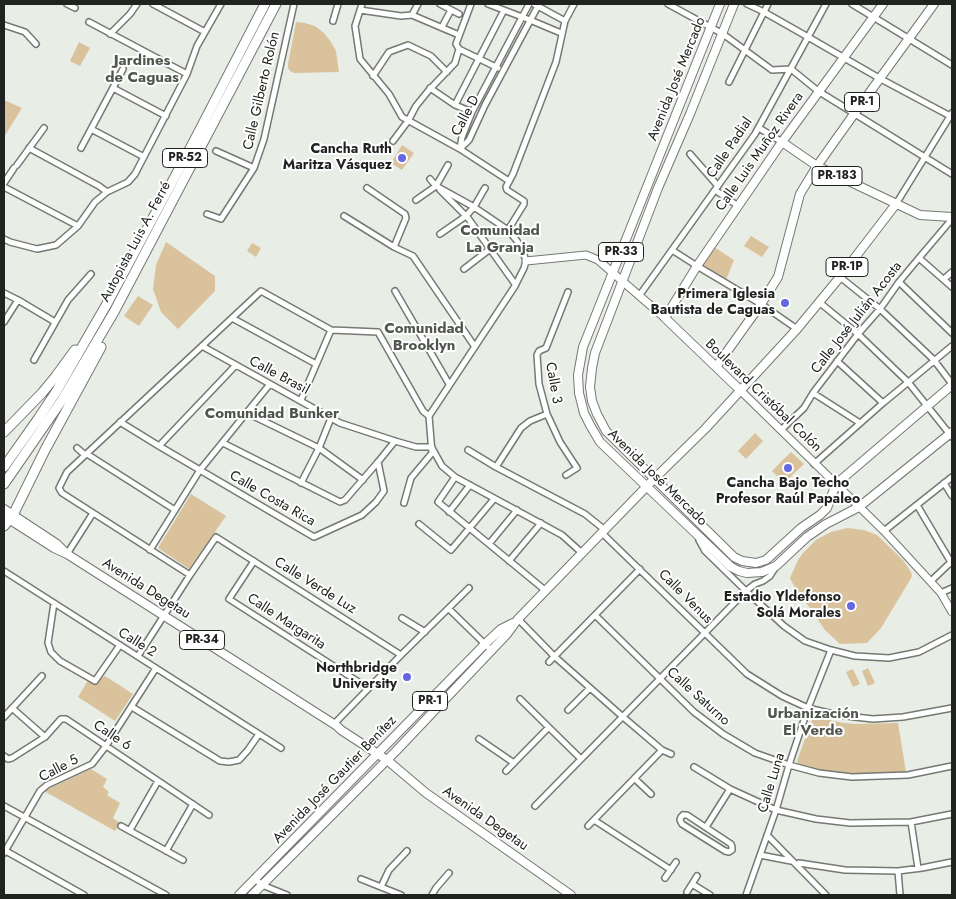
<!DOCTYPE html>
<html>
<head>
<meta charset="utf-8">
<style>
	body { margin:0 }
	#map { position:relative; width:956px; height:899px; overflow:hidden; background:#e8ede6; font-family:Jost,sans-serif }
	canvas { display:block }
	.frame { position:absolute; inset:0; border:5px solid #212320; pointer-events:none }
</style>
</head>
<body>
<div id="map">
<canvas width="956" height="899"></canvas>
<div class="frame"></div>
</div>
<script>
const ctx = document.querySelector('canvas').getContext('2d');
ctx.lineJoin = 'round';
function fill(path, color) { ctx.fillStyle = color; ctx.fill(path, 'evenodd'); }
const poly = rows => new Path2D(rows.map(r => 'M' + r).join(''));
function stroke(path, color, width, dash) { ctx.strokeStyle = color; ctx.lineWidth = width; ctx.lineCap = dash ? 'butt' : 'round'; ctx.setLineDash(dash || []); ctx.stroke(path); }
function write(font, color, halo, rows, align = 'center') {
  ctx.font = font + ' Jost,sans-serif'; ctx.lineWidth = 4; ctx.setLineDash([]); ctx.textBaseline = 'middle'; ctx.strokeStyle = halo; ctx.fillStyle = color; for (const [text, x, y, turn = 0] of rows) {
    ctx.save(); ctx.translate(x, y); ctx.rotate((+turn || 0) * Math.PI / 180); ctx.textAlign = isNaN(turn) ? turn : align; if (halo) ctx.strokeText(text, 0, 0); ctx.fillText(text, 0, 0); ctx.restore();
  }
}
const green = poly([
	[296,22,305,23,315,26,324,33,331,42,336,51,339,72,294,73,290,71,288,68,288,64],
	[79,42,90,48,80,66,70,61],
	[4,100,22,108,4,137],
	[402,145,414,153,402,170,391,163],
	[751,236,769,247,762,257,744,246],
	[166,242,215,276,215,291,178,329,161,312,153,289,156,265],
	[252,243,261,248,256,257,247,251],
	[714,247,734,260,726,280,702,264],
	[138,296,153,305,139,326,124,316],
	[755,433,763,441,746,459,738,451],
	[791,452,804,464,784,483,772,471],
	[191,494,226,516,189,569,158,548],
	[847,528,864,530,877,535,903,560,911,572,912,576,910,580,881,628,867,643,840,644,825,630,793,584,790,578,798,560,803,553,816,540,831,532],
	[868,668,875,683,868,686,862,671],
	[853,669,860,684,853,687,846,672],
	[105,676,133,694,115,721,78,697,89,679,95,683],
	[813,717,814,717,844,723,855,724,898,723,906,772,887,774,850,774,821,770,799,764,797,761],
	[91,769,107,779,103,787,109,792,107,795,120,803,113,818,120,823,115,831,44,791]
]);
const street = poly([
	[67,4,75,8],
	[153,4,205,32],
	[362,4,355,26,360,59,389,94,402,117,460,149,509,181],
	[440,4,459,14],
	[488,4,530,20,561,33],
	[534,4,565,21],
	[668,4,723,34,772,70,791,69,818,91,952,174],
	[747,4,764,12,808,37,879,78,952,117],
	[852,4,952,65],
	[360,10,401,16,412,15,418,4],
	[412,15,459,35],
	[333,21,338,4],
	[89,22,187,74],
	[4,25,25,32,36,44],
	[442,27,451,10],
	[110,34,130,14,137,4],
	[459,49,498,68],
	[373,76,389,52,408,45,431,56,447,72],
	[729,82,768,4],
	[113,88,166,116],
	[430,88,455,105,472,112],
	[455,105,504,10],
	[759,128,782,142],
	[91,129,144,157],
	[393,141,408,121,416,106,429,90,455,63,459,49,456,44,471,4],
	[29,148,99,186,107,192],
	[81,148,123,69],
	[460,148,462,137,472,112,529,4],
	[460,149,469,140,485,105,539,4],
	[216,151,254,168],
	[690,154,718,186],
	[17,165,44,128],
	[4,183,14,168],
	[4,187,78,226],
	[367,188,405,214,406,218,394,247],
	[440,190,468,218,515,284],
	[715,190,738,206],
	[416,200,436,186,448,165],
	[896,204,952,113],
	[207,214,221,219,254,168,264,139,294,4],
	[344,216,394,247,413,256,475,347],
	[508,230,524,204,524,201,507,190,506,187,513,174,556,62,565,21,574,4],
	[440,234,466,216,474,207,485,188],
	[4,239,10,242,37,249,56,245,78,226,95,202,107,192,128,182,135,174,187,74,197,46,221,4],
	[672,250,697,266,761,304,797,329],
	[919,258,952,287],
	[464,269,490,249],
	[840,277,880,309,934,360,952,384],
	[944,279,952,272],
	[899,282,952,333],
	[395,291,449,384],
	[4,293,18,300,55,322],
	[639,296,755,134,826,4],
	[819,302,858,334,908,382,952,437],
	[232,318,316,364],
	[4,322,18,300],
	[202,346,340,423,395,441,416,447,432,447],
	[34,360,68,300,91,274],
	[837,361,883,403],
	[813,393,860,423],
	[301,400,331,330],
	[247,413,319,448,363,480],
	[120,422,159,446,314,537,362,515,376,502,384,491,378,462],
	[781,430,804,408,813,393,858,334,880,309,899,282,919,258,952,219],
	[223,443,340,502,345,500,378,462,395,441],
	[159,446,236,365],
	[77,448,85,455],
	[432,448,442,466,455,477,562,535,582,553],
	[468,450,496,467,585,514,605,530],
	[87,454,175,510],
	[814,464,883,403,952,346],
	[496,467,521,428,530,421,547,414],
	[566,475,577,468,560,442,547,414,539,384,537,355,539,351,546,348,568,292],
	[455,477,438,502,546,591],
	[301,483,319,448,331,418],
	[944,483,952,496],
	[404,503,411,478,432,453,429,416,515,286,524,268,526,261,522,249,517,241,508,230,474,207,436,186,430,179],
	[917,505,952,564],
	[449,512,470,485],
	[419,524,451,550,494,499],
	[884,531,952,477],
	[602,533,747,674,782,696,808,708,833,714,855,717,873,719,903,717,952,708],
	[699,540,705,551,746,591,784,626,805,641,831,650,855,656,889,658,919,652,952,635],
	[489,544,517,510],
	[150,550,200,470,270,384],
	[67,554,93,513],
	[254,561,229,599,368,688],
	[509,561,541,523],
	[4,571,281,748],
	[190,575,62,493,59,488,67,472,261,291,331,330,378,332,423,411,429,416],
	[931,581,951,562],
	[941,593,952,588],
	[54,603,48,643,51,652,60,661,95,681,120,645],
	[449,609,492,651],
	[595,615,694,712,723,734,755,753,789,765,819,773,852,777,908,775,952,766],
	[402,618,425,632],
	[518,619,554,656,623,717,662,750,671,754],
	[138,656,190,575,216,537,401,655],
	[549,662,640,569],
	[520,699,581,759],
	[132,707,220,761,229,762,239,760,248,750,259,734],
	[12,708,45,737],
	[568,710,590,688],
	[4,717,42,676],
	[334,724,401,655,469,588],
	[479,739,514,763],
	[4,756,8,759,12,758,45,737,61,719,66,719,209,815],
	[694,767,730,789,776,810,816,819,850,823,911,822,952,814],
	[506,771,548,728],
	[635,779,651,794],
	[4,806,166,895],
	[535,806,746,591,755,584,763,581,770,576,775,568],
	[683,815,687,815,731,844,732,847,732,850,729,852,725,851,682,824,680,820,681,817,683,815],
	[594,820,671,870],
	[911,822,918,868],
	[121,826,183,860],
	[588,826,662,750],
	[706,827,730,789],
	[130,830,158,781],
	[767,835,826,895],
	[4,850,84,895],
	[166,851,193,804],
	[4,853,40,791,47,785,92,764,106,746,156,668],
	[760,855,791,861],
	[799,863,845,870,898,871,922,868,952,862],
	[898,871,900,895],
	[665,878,676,862],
	[255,879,262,885,287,895],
	[361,879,401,895],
	[692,884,710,895],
	[381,887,389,870,407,851],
	[687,892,697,876],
	[432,895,436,888,449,873],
	[746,895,776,810,789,765,808,708,831,650]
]);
const secondary = poly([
	[526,261,586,255,598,260,665,318],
	[740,390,884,531,941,593,952,612]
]);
const primary = poly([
	[720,4,583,347,578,375,579,393,584,413,590,425,600,442,731,567,739,571,747,573,762,572,776,566,807,537,826,524,859,507,952,432],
	[734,4,690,114,658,188,595,353,592,368,590,387,592,401,597,414,606,431,734,557,742,561,756,563,766,560,801,528,820,515,827,508,836,484,952,385],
	[782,142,817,166,920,215,952,217],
	[716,367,761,304,778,277,800,194,817,166,854,114,934,4],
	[740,390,665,318,697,266,782,142,883,4],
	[4,509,57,544,64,551],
	[4,516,54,548,67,554,337,726,341,730,387,760,426,793,571,895],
	[239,895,485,644,501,629,513,623],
	[252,895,396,751,507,634,518,619,654,479,705,429,797,329,840,277,896,204]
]);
const highway = poly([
	[4,432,42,393,56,376,75,350],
	[4,467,38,419,56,392,108,302,194,141,265,4],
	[4,484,62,400,114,312,276,4],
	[4,526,13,515,45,450,101,347]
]);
const markers = [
	[402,158,5,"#6467e0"],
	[785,303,5,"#6467e0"],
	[788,468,5,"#6467e0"],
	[851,606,5,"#6467e0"],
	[407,677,5,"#6467e0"]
];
const shields = [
	[862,102,35],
	[185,158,45],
	[837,176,50],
	[621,252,45],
	[847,267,42],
	[202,640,45],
	[430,701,35]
];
const shieldNames = [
	["PR-1",862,102],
	["PR-52",185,158],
	["PR-183",837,176],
	["PR-33",621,252],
	["PR-1P",847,267],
	["PR-34",202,640],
	["PR-1",430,701]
];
const streetNames = [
	["Avenida José Mercado",677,79,-68],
	["Calle Gilberto Rolón",262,91,-77],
	["Calle D",466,116,-62],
	["Calle Padial",730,148,-56],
	["Calle Luis Muñoz Rivera",760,152,-55],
	["Autopista Luis A. Ferré",136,242,-62],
	["Calle José Julián Acosta",857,318,-52],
	["Calle Brasil",279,376,28],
	["Calle 3",553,383,80],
	["Boulevard Cristóbal Colón",763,396,44],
	["Avenida José Mercado",657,478,44],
	["Calle Costa Rica",272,499,30],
	["Calle Verde Luz",315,586,32],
	["Avenida Degetau",146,589,32],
	["Calle Venus",685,597,45],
	["Calle Margarita",286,622,33],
	["Calle 2",137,643,32],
	["Calle Saturno",698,697,42],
	["Calle 6",112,736,34],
	["Calle 5",59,769,-28],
	["Avenida José Gautier Benítez",335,780,-46],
	["Calle Luna",772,783,-73],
	["Avenida Degetau",485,819,35]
];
const poiNames = [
	["Cancha Ruth",392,150],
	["Maritza Vásquez",392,166],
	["Primera Iglesia",775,295],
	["Bautista de Caguas",775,311],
	["Cancha Bajo Techo",788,484,"center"],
	["Profesor Raúl Papaleo",788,500,"center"],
	["Estadio Yldefonso",841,598],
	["Solá Morales",841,614],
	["Northbridge",397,669],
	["University",397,685]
];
const neighbourhoodNames = [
	["Jardines",142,61],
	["de Caguas",142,78],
	["Comunidad",500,231],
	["La Granja",500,248],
	["Comunidad",424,329],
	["Brooklyn",424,346],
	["Comunidad Bunker",272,414],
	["Urbanización",813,714],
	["El Verde",813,731]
];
fill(green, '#d9c29c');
stroke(street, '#747973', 8);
stroke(secondary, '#747973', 9);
stroke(primary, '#747973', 10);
stroke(highway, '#747973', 11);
stroke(street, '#fff', 5);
stroke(secondary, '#fff', 7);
stroke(primary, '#fff', 8);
stroke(highway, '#fff', 9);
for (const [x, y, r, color] of markers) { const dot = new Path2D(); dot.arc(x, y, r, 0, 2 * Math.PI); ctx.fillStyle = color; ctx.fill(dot); stroke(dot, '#fff', 2); }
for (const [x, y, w] of shields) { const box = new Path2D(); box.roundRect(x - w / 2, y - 9.5, w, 19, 4); ctx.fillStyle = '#fff'; ctx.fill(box); stroke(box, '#212320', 1); }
write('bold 12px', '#212320', null, shieldNames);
write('14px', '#212320', '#fff', streetNames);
write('bold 14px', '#212320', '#fff', poiNames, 'right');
write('bold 15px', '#50554f', '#fff', neighbourhoodNames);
</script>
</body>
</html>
